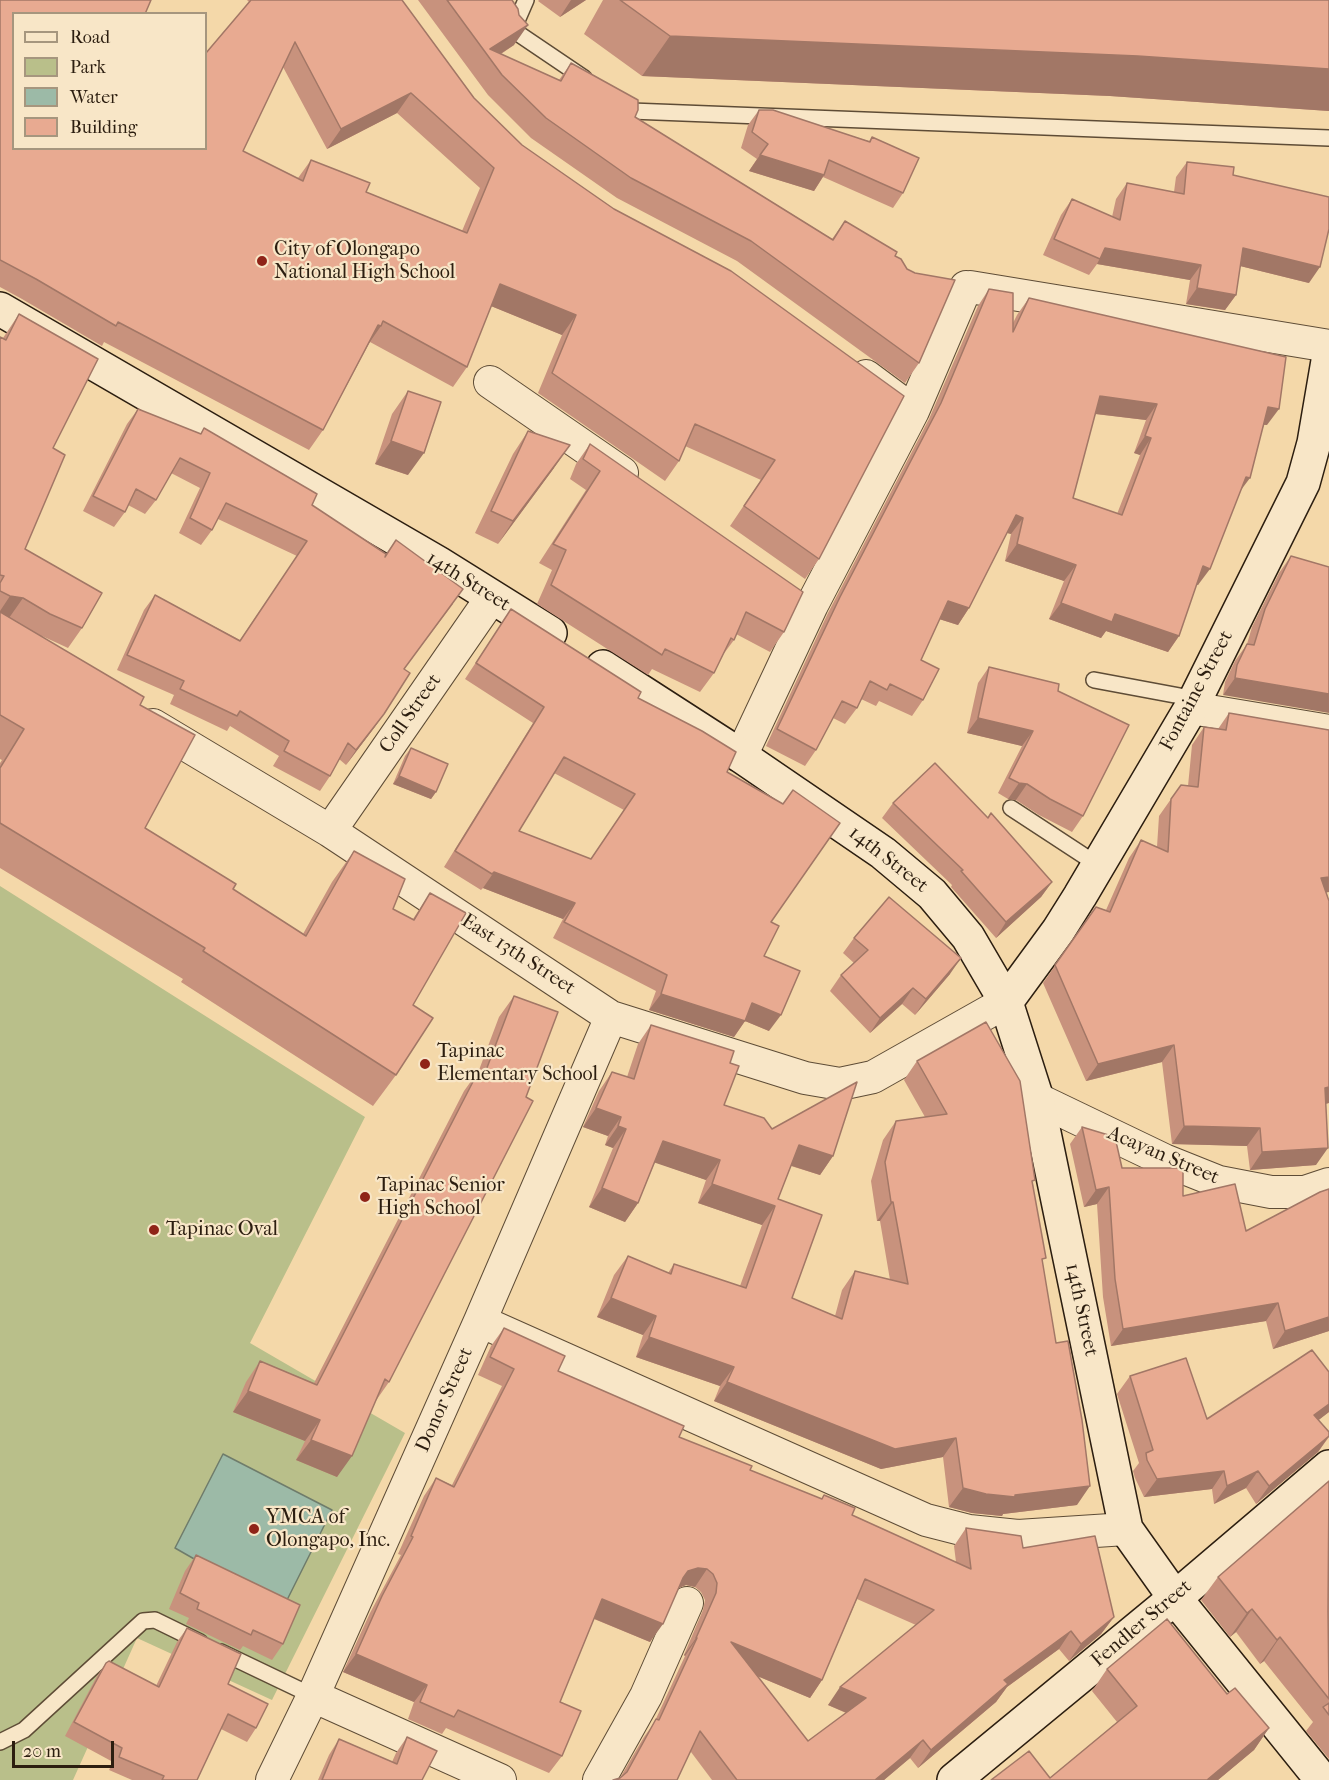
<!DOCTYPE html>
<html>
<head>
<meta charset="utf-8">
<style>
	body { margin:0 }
	#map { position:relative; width:1329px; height:1780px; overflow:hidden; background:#f4d8a9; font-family:"IM FELL French Canon",serif }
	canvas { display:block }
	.legend { position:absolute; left:12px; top:12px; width:195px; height:138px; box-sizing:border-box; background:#f8e6c7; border:2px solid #a6967e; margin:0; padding:8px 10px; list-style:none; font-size:18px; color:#2c1e10 }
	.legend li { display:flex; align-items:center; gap:12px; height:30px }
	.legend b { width:30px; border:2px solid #a6967e }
	.scale { position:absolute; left:12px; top:1741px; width:102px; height:27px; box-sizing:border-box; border:3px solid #2c1e10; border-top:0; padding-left:8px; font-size:18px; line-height:21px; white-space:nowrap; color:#2c1e10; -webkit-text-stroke:4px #f8e6c7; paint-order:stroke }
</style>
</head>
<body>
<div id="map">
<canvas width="1329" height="1780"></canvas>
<ul class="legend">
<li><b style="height:8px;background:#f8e6c7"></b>Road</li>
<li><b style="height:16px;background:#b9bf8a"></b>Park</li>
<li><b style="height:16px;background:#9cbaa7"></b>Water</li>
<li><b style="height:16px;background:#e8aa91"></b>Building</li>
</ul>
<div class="scale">20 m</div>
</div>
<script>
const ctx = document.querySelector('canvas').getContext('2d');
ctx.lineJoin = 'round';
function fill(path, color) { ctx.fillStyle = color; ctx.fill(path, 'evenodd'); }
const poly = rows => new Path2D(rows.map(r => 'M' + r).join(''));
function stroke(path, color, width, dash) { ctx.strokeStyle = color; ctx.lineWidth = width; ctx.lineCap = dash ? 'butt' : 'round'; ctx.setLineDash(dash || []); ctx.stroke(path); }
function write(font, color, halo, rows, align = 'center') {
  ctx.font = font + ' "IM FELL French Canon",serif'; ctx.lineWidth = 4.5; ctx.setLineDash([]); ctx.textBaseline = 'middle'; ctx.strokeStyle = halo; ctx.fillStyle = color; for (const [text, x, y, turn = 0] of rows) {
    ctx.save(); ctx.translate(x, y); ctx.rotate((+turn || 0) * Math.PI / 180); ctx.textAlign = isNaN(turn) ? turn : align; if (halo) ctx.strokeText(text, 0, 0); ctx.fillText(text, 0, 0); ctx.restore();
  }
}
const green = poly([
	[0,886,365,1117,250,1343,405,1433,272,1700,137,1638,73,1780,0,1780]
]);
const water = poly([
	[223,1454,332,1510,285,1604,259,1596,175,1548,223,1454]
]);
const lane = poly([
	[526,0,513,30,584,78],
	[621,104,631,111,1329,138],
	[1094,680,1196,699],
	[1011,808,1098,865],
	[221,1652,313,1696],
	[0,1742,24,1730,143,1621,155,1620,200,1642]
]);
const street = poly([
	[970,287,1329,346],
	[866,376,913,411],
	[490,382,622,473],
	[1191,708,1329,731],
	[153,725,330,831,611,1017,805,1078,840,1084,873,1077,1006,1002],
	[741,756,812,605,913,411,966,287],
	[330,831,492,597],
	[1037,1099,1164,1160,1219,1182,1271,1192,1305,1192,1329,1184],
	[480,1321,926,1520,969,1531,1018,1536,1126,1529],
	[313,1696,500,1780],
	[272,1780,313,1696,480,1321,611,1017],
	[599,1780,646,1696,687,1603]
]);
const secondary = poly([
	[0,309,438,563,550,633],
	[603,667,741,756,883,853,932,894,968,937,1006,1002,1037,1099,1126,1529,1175,1598,1322,1780],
	[1006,1002,1058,931,1080,896,1191,708,1303,483,1314,443,1329,355],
	[954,1780,1175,1598,1329,1467]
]);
const wall = poly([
	[0,0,14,14,206,148,249,2,247,0,402,0,474,98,522,145,614,209,731,271,819,559,805,579,730,526,761,480,685,446,679,461,665,481,538,393,562,335,491,306,467,367,453,387,370,342,323,430,309,450,104,342,102,346,22,299,0,287],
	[283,67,327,149,397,113,480,188,462,231,366,192,311,160,298,178,243,151],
	[418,0,512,0,514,45,501,54,559,80,571,63,635,117,832,239,845,221,895,256,919,363,905,383,737,261,617,198,531,138,488,95],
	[539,0,586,0,560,17,538,1],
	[603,0,1329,0,1329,111,1110,96,642,76,584,34],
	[759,110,869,141,872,137,903,193,893,208,823,177,814,191,749,171,757,159,741,148,748,125],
	[1187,162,1233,175,1309,283,1240,266,1236,295,1225,310,1186,304,1190,280,1097,264,1089,275,1043,255,1061,215,1072,199,1112,217,1116,199,1127,183,1174,192,1176,177],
	[989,289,1013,323,1017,315,1029,298,1267,425,1264,425,1240,492,1198,585,1196,585,1179,636,1168,652,1106,631,1101,638,1049,619,1064,581,1005,561,1011,534,1007,533,969,608,958,625,939,619,921,660,923,700,912,716,879,701,876,706,861,699,857,708,845,724,833,718,816,750,805,766,766,746,828,613,929,419,978,306],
	[1095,414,1146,420,1134,453,1140,455,1117,514,1073,498],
	[19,314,53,448,25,549,82,628,68,648,42,636,140,705,145,828,233,889,303,934,332,882,354,851,393,909,413,919,430,893,413,1005,396,1075,373,1106,181,982,183,979,0,868,0,763,2,760,0,759,0,337,3,338],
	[408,391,408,475,375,464,392,414],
	[138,409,200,434,204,428,312,505,386,554,396,540,453,604,404,669,384,714,374,728,346,765,339,759,330,776,320,791,273,766,279,756,230,726,227,731,170,704,174,695,117,670,144,610,155,595,240,640,297,556,218,519,212,530,201,545,179,533,200,488,171,473,156,500,145,514,128,505,125,512,114,527,83,511,127,424],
	[528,431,554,468,498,544,475,533,513,454],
	[590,444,784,632,770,652,736,634,734,640,722,656,714,673,700,692,652,669,648,675,537,604,552,570,539,563,586,490,570,479,576,464],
	[1291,556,1329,567,1223,695,1225,682,1235,661,1247,644,1252,627,1279,573],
	[511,609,638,698,727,772,771,922,764,956,769,1031,745,1021,734,1037,649,1010,656,991,553,938,563,919,483,888,481,890,444,867,533,723,465,679],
	[554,773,624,810,591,859,519,831],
	[989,667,1058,691,1083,816,1072,832,1039,815,1016,800,1008,799,998,793,1022,746,967,733,978,683],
	[1229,713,1329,730,1329,892,1326,892,1329,901,1329,1103,1326,1104,1316,1165,1250,1170,1247,1146,1172,1144,1162,1062,1086,1081,1043,983,1096,907,1106,910,1129,858,1141,840,1157,847,1159,816,1171,799,1188,786,1192,745,1204,727,1218,729],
	[411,748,436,792,431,799,393,784,405,756],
	[893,803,987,818,991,813,1052,882,1041,897,996,938,951,887,952,885,882,818],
	[854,938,950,974,915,1015,902,1004,870,1033,830,991,841,975,854,963,843,953],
	[514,996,389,1382,375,1402,337,1477,296,1460,305,1441,233,1412,246,1382,260,1361,314,1383,464,1091,479,1070,499,1017],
	[651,1025,730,1063,724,1105,772,1129,833,1156,820,1175,791,1166,778,1199,792,1298,835,1316,842,1290,855,1271,890,1280,880,1221,877,1221,871,1181,883,1140,896,1121,925,1117,904,1080,917,1061,1033,1184,1043,1264,1077,1505,1003,1514,1002,1516,972,1513,949,1507,943,1457,881,1469,714,1401,720,1386,636,1357,643,1335,597,1317,614,1275,628,1256,668,1273,674,1264,740,1286,762,1225,698,1203,706,1180,655,1162,638,1203,625,1222,589,1207,613,1148,605,1145,608,1136,583,1127,599,1091,612,1072,627,1077,638,1044],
	[1082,1127,1122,1168,1183,1196,1246,1231,1329,1189,1329,1331,1273,1349,1266,1321,1111,1346,1103,1297,1097,1204,1084,1207,1070,1144],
	[504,1328,558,1371,679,1437,750,1470,821,1499,824,1495,852,1515,956,1562,954,1546,966,1528,1023,1548,1114,1617,1101,1634,1069,1661,1059,1649,1007,1687,996,1702,918,1768,910,1758,884,1780,712,1780,691,1752,620,1778,644,1737,654,1723,685,1656,684,1655,703,1610,705,1600,701,1592,695,1587,686,1585,679,1588,650,1642,594,1619,560,1702,562,1756,549,1773,446,1728,442,1734,408,1719,414,1702,343,1672,370,1613,401,1555,398,1554,424,1496,436,1478,452,1485,502,1386,478,1375,491,1346],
	[857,1599,916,1625,828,1705,846,1713,808,1741,757,1676,810,1698,822,1680],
	[1130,1376,1207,1419,1329,1412,1318,1420,1329,1432,1329,1437,1318,1452,1256,1504,1246,1488,1214,1504,1212,1489,1144,1497,1135,1478,1133,1471,1139,1463,1117,1394],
	[1329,1481,1329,1759,1306,1731,1313,1722,1264,1661,1260,1664,1236,1632,1230,1637,1201,1600,1218,1577],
	[196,1555,283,1644,272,1660,243,1646,240,1650,186,1624,189,1618,169,1609,185,1571],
	[187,1628,228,1684,256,1728,247,1742,221,1729,197,1780,132,1780,109,1770,113,1762,65,1736,97,1676,106,1663,156,1686,177,1642],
	[1107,1669,1227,1694,1269,1728,1254,1750,1218,1780,991,1780,1050,1778,1117,1722,1092,1691],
	[407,1737,422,1780,318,1780,329,1755,339,1739,392,1762,396,1753]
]);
const shadedWall = poly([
	[571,0,586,0,560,17],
	[528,25,514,45,491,60,490,49],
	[670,36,1138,56,1329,69,1329,111,1110,96,642,76],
	[411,93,397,113,327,149,341,129],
	[760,155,824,175,814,191,749,171],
	[1105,248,1201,265,1190,280,1097,264],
	[1243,248,1320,267,1309,283,1232,264],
	[500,284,576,315,562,335,486,304],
	[1197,288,1236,295,1225,310,1186,304],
	[378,325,381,326,367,346],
	[1100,396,1157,404,1146,420,1088,413],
	[1268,407,1279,409,1267,425,1257,424],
	[1145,436,1151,438,1140,455,1134,453],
	[391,441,424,453,408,475,375,464],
	[570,445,554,468,498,544,513,521],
	[1246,477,1250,478,1238,494],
	[1016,515,1023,518,1011,534,1004,532],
	[1017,544,1076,565,1064,581,1005,561],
	[1203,566,1210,569,1198,585,1191,583],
	[10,596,23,598,9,618,0,616,0,611],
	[948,601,969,608,958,625,936,618],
	[1061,603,1115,614,1179,636,1168,652,1106,631,1101,638,1049,619],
	[1235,678,1329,694,1329,713,1223,695],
	[384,714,374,728,346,765,356,750],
	[978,718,1033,731,1022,746,967,733],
	[399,776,436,792,431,799,393,784],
	[1019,783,1027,784,1016,800,1008,799],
	[494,872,575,903,563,919,483,888],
	[1329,877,1329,892,1309,896,1321,878],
	[1052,882,1041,897,996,938,1006,922],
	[961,958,950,974,915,1015,926,999],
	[913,988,902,1004,870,1033,880,1018],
	[661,994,752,1003,781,1015,769,1031,745,1021,734,1037,649,1010],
	[1174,1045,1162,1062,1086,1081,1098,1064],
	[1329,1087,1329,1103,1312,1106,1325,1088],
	[596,1108,621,1117,608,1136,583,1127],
	[618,1126,626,1129,613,1148,605,1145],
	[1184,1126,1260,1128,1247,1146,1172,1144],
	[663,1141,720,1160,706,1180,650,1161],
	[799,1145,833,1156,820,1175,786,1164],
	[1328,1148,1316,1165,1250,1170,1262,1152],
	[712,1184,775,1206,762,1225,698,1203],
	[1109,1187,1097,1204,1084,1207,1096,1190],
	[602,1188,638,1203,625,1222,589,1207],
	[891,1202,893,1202,880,1221,877,1221],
	[611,1298,656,1316,643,1335,597,1317],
	[1278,1303,1266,1321,1111,1346,1123,1329],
	[1329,1317,1329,1331,1273,1349,1285,1331],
	[649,1337,734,1367,720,1386,636,1357],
	[727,1382,956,1438,943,1457,881,1469,714,1401],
	[248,1391,320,1420,305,1441,233,1412],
	[1329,1404,1329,1412,1302,1433,1314,1415],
	[1329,1436,1318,1452,1256,1504,1269,1486],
	[311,1440,352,1456,337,1477,296,1460],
	[1224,1471,1212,1489,1144,1497,1157,1479],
	[1258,1471,1246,1488,1214,1504,1227,1486],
	[1090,1486,1077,1505,1003,1514,1002,1516,972,1513,949,1507,963,1488,1015,1495],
	[698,1568,707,1569,695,1587,686,1585,676,1589,671,1596,688,1571],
	[602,1599,663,1624,650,1642,590,1617],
	[1252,1609,1236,1632,1230,1637,1247,1613],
	[1114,1617,1101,1634,1069,1661,1081,1644],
	[1071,1631,1059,1649,1007,1687,996,1702,918,1768,931,1750,1004,1680],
	[1280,1637,1264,1661,1260,1664,1277,1640],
	[696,1638,697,1638,685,1656,684,1655],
	[731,1642,822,1680,810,1698,719,1660],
	[356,1654,427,1685,414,1702,343,1672],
	[840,1687,866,1698,854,1716,828,1705],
	[1269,1728,1254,1750,1218,1780,1207,1780],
	[923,1740,910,1758,884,1780,875,1780]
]);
const building = poly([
	[0,0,151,0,145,14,14,14,14,148,206,148,206,53,251,0,402,0,474,98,522,145,614,209,731,271,904,396,819,559,744,506,775,460,695,424,679,461,552,373,576,315,500,284,467,367,383,321,381,326,378,325,323,430,118,322,116,326,36,279,0,260,0,0],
	[295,42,341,129,411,93,494,168,467,233,366,192,370,183,311,160,303,181,243,151,295,42],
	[447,0,512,0,518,9,519,15,528,25,490,49,561,81,571,63,638,100,638,110,635,117,833,240,845,221,897,252,895,256,901,259,907,269,915,273,955,280,919,363,751,241,631,178,546,118,502,75,447,0],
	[620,0,1329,0,1329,69,1138,56,670,36,620,0],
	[759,110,773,110,870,142,872,137,919,158,903,193,829,160,824,175,760,155,768,144,752,132,759,110],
	[1187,162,1234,167,1233,175,1329,197,1329,229,1320,267,1243,248,1236,295,1197,288,1201,265,1105,248,1100,259,1054,239,1072,199,1120,220,1127,183,1184,194,1187,162],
	[989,289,1013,293,1013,332,1029,298,1286,357,1279,409,1268,407,1250,478,1246,477,1210,569,1203,566,1179,636,1115,614,1112,622,1061,603,1076,565,1017,544,1023,518,1016,515,969,608,948,601,921,660,939,669,923,700,890,684,887,690,870,681,857,708,842,701,816,750,777,729,840,597,941,403,989,289],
	[1100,396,1157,404,1145,436,1151,438,1122,515,1073,498,1100,396],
	[19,314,98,359,53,448,65,455,25,549,102,593,82,628,50,614,23,598,10,596,0,591,0,583,4,576,0,575,0,337,6,340,19,314],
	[408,391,441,402,424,453,391,441,408,391],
	[138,409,201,434,204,428,317,494,312,505,386,554,385,557,396,540,463,589,404,669,410,673,384,714,356,750,348,743,330,776,284,751,289,741,240,711,237,716,180,689,184,681,127,655,155,595,240,641,307,541,226,503,212,530,190,518,210,473,180,458,156,500,136,489,125,512,93,496,138,409],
	[528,431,570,445,513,521,491,511,528,431],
	[590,444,803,592,784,632,746,612,734,640,731,638,714,673,665,649,662,655,551,585,566,550,553,544,600,471,583,459,590,444],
	[1291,556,1329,567,1329,694,1235,678,1237,665,1247,644,1254,645,1265,609,1291,556],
	[511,609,641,692,638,698,702,731,736,752,727,772,783,804,793,790,840,823,771,922,779,926,764,956,800,971,781,1015,752,1003,745,1021,661,994,667,975,564,922,575,903,494,872,492,874,455,851,544,707,476,663,511,609],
	[564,757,635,794,591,859,519,831,564,757],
	[0,612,144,697,140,705,195,735,145,828,236,884,233,889,306,936,354,851,405,879,393,909,414,920,430,893,466,913,413,1005,433,1018,396,1075,203,951,205,948,0,823,0,768,24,729,0,715,0,612],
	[989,667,1059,684,1058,691,1129,725,1083,816,1050,799,1027,784,1019,783,1009,778,1033,731,978,718,989,667],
	[1229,713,1329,730,1329,877,1321,878,1329,901,1329,1087,1325,1088,1328,1148,1262,1152,1260,1128,1184,1126,1174,1045,1098,1064,1055,965,1096,907,1110,912,1141,840,1168,852,1171,799,1181,785,1198,787,1204,727,1226,730,1229,713],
	[411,748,448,764,436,792,399,776,411,748],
	[935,763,988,818,991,813,1052,882,1006,922,961,871,963,870,893,803,935,763],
	[889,897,961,958,926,999,913,988,880,1018,841,975,868,950,854,938,889,897],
	[514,996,558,1012,526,1097,533,1101,389,1382,385,1379,352,1456,311,1440,320,1420,248,1391,260,1361,317,1385,479,1070,485,1073,514,996],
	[986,1022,1020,1081,1035,1180,1032,1181,1046,1258,1042,1259,1056,1343,1068,1341,1082,1420,1090,1486,1015,1495,1015,1497,986,1494,963,1488,956,1438,895,1449,727,1382,734,1367,649,1337,656,1316,611,1298,628,1256,671,1274,674,1264,746,1288,775,1206,712,1184,720,1160,663,1141,638,1203,602,1188,626,1129,618,1126,621,1117,596,1108,612,1072,634,1079,651,1025,734,1051,730,1063,739,1066,724,1105,764,1118,772,1129,857,1082,833,1156,799,1145,778,1199,822,1215,792,1298,842,1319,855,1271,908,1284,893,1202,891,1202,885,1162,896,1121,947,1114,917,1061,986,1022],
	[1082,1127,1115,1137,1122,1168,1183,1168,1183,1196,1235,1184,1246,1231,1320,1192,1329,1189,1329,1317,1285,1331,1278,1303,1123,1329,1115,1279,1109,1187,1096,1190,1082,1127],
	[504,1328,565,1356,558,1371,684,1426,679,1437,752,1466,750,1470,822,1499,824,1495,855,1508,852,1515,971,1569,966,1528,1021,1536,1023,1548,1095,1536,1114,1617,1081,1644,1071,1631,1004,1680,1008,1684,931,1750,923,1740,875,1780,737,1780,700,1731,677,1780,613,1780,620,1778,627,1772,656,1719,659,1720,697,1638,696,1638,716,1593,717,1583,713,1574,707,1569,698,1568,688,1571,683,1578,663,1624,602,1599,560,1702,581,1711,562,1756,458,1710,454,1717,420,1702,427,1685,356,1654,382,1596,413,1537,411,1536,436,1478,454,1487,514,1369,490,1357,504,1328],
	[865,1579,934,1610,840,1687,866,1698,808,1741,731,1642,822,1680,865,1579],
	[1312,1350,1329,1372,1329,1404,1314,1415,1329,1432,1329,1436,1269,1486,1258,1471,1227,1486,1224,1471,1157,1479,1147,1460,1146,1453,1153,1450,1130,1376,1186,1358,1207,1419,1312,1350],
	[1329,1481,1328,1611,1329,1699,1280,1637,1277,1640,1252,1609,1247,1613,1218,1577,1329,1481],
	[196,1555,300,1605,283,1644,253,1630,251,1635,197,1609,199,1603,180,1593,196,1555],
	[1167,1619,1227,1694,1235,1688,1269,1728,1207,1780,991,1780,1029,1751,1050,1778,1137,1706,1107,1669,1167,1619],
	[187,1628,241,1654,228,1684,268,1704,256,1728,228,1714,197,1780,162,1780,164,1776,119,1757,122,1748,74,1722,106,1663,109,1661,159,1687,187,1628],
	[1329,1703,1329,1715,1323,1707,1329,1703],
	[407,1737,437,1751,422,1780,322,1780,339,1739,397,1764,407,1737]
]);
const markers = [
	[262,261,6,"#8f2418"],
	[425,1064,6,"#8f2418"],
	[365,1197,6,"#8f2418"],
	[154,1230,6,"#8f2418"],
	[254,1529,6,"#8f2418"]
];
const poiNames = [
	["City of Olongapo",274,250],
	["National High School",274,273],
	["Tapinac",437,1052],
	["Elementary School",437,1075],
	["Tapinac Senior",377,1186],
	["High School",377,1209],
	["Tapinac Oval",166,1230],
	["YMCA of",266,1518],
	["Olongapo, Inc.",266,1541]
];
const streetNames = [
	["14th Street",468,582,32],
	["Fontaine Street",1197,691,-62],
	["Coll Street",411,714,-55],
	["14th Street",888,860,38],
	["East 13th Street",518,955,33],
	["Acayan Street",1163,1156,23],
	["14th Street",1081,1310,78],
	["Donor Street",445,1400,-66],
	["Fendler Street",1142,1624,-40]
];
fill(green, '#b9bf8a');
fill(water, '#9cbaa7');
stroke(water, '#6f7c6b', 1.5);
stroke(lane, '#5e4c36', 18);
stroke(street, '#5e4c36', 34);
stroke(secondary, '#2c1e10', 36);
stroke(lane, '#f8e6c7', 15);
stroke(street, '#f8e6c7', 32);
stroke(secondary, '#f8e6c7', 33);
fill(wall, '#c8927d');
fill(shadedWall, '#a27766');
fill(building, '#e8aa91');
stroke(building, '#a27766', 1.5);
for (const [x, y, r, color] of markers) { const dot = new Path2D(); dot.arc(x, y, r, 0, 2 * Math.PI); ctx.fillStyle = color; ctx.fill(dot); stroke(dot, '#f8e6c7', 2); }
write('20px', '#2c1e10', '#f8e6c7', poiNames, 'left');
write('20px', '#2c1e10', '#f8e6c7', streetNames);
</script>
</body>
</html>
